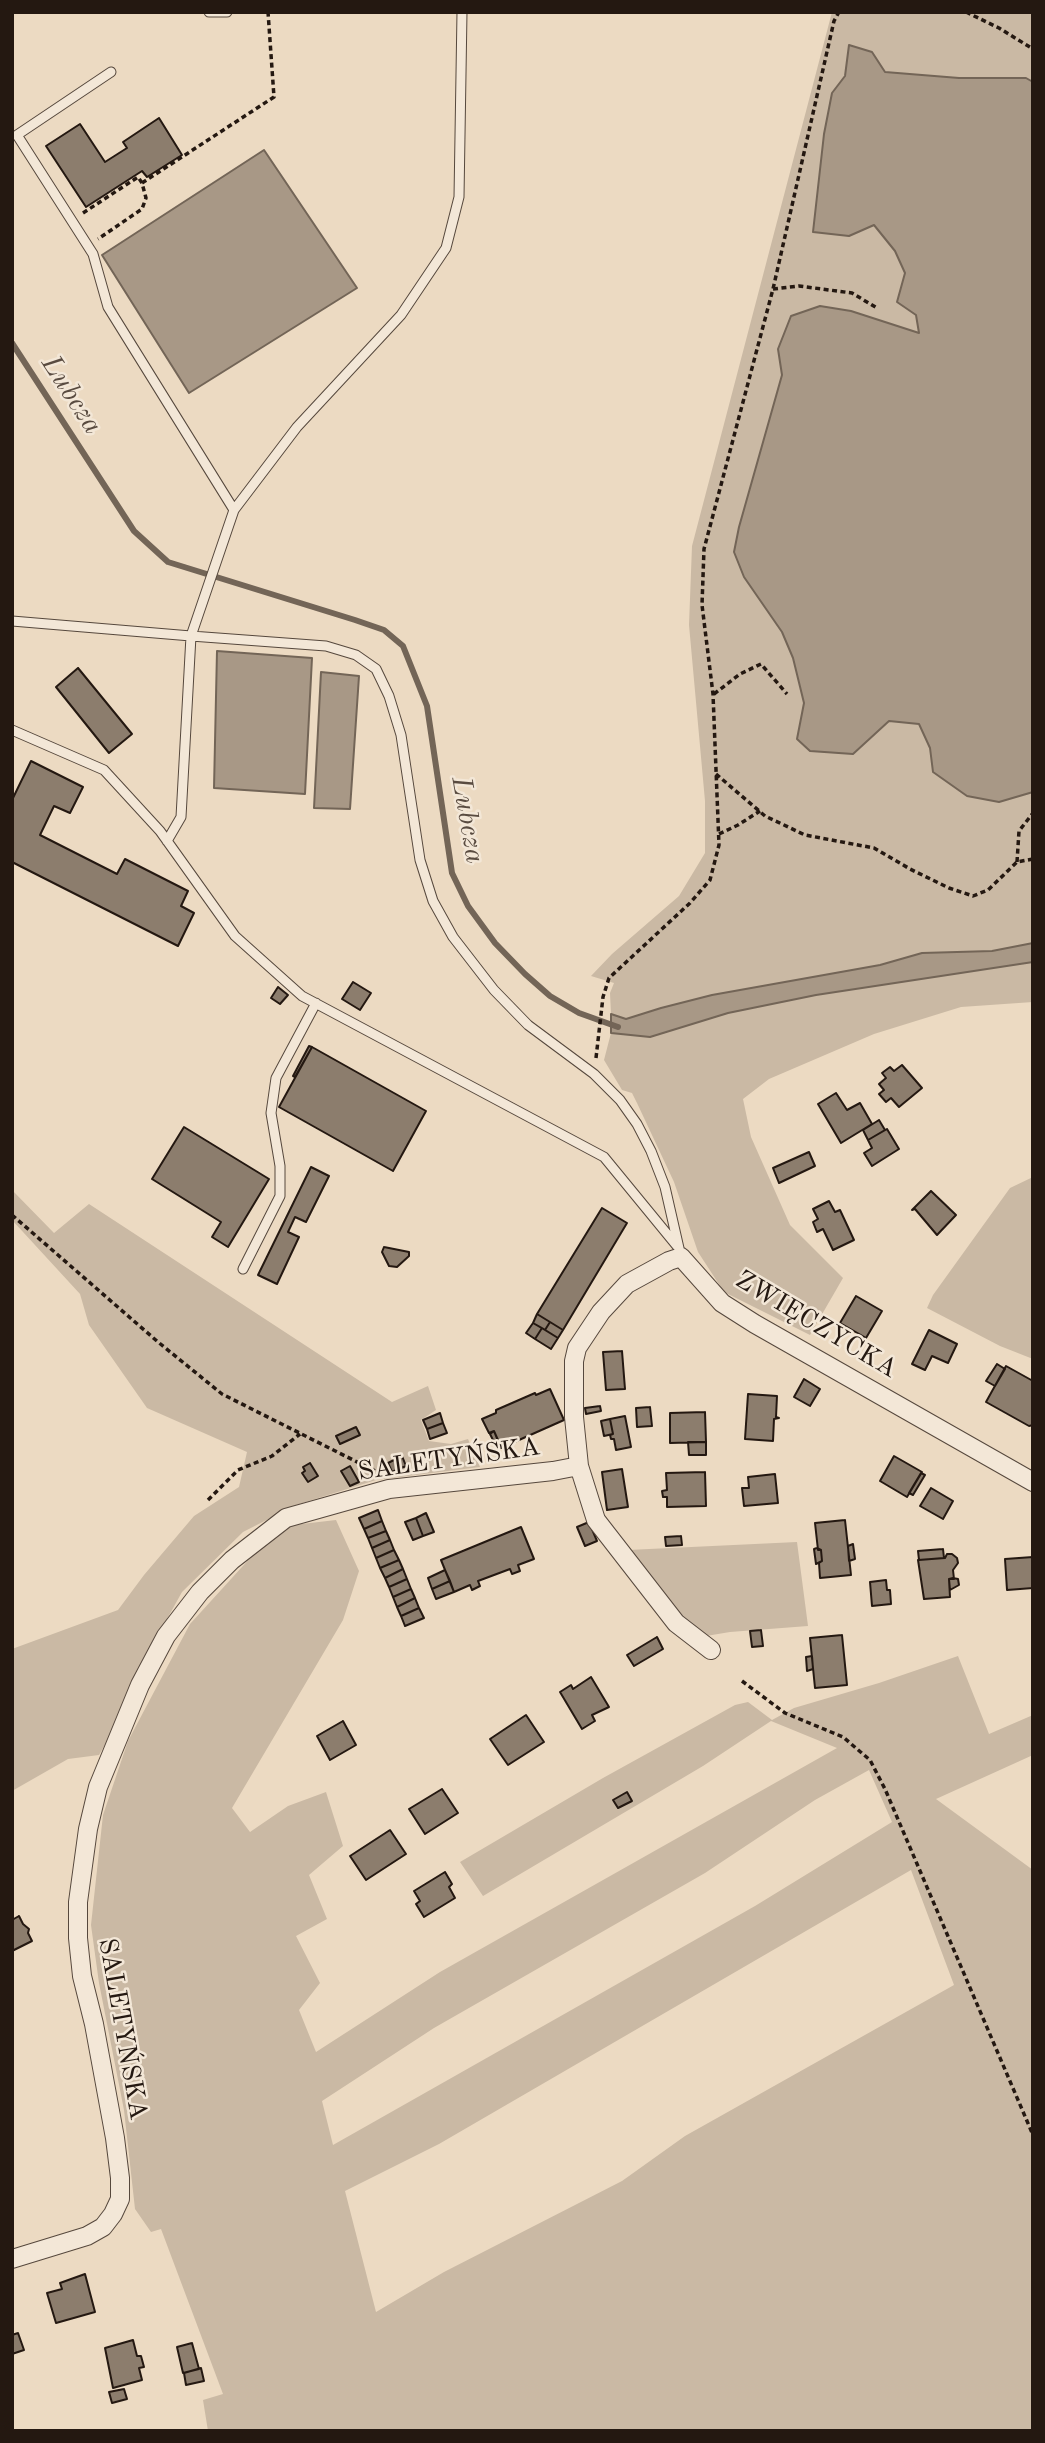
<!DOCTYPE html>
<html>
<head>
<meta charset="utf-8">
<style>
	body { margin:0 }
	#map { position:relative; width:1045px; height:2443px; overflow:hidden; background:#ecdac2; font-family:"Old Standard TT",serif }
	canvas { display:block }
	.frame { position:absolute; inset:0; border:14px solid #241811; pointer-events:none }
</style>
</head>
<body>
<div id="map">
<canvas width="1045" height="2443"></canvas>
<div class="frame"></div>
</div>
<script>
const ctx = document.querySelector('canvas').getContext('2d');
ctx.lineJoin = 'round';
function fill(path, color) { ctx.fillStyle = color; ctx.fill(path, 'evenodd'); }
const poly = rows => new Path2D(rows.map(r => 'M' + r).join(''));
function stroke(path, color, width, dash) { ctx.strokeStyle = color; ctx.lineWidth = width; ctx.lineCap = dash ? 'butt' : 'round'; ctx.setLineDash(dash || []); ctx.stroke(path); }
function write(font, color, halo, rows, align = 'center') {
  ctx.font = font + ' "Old Standard TT",serif'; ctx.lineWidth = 5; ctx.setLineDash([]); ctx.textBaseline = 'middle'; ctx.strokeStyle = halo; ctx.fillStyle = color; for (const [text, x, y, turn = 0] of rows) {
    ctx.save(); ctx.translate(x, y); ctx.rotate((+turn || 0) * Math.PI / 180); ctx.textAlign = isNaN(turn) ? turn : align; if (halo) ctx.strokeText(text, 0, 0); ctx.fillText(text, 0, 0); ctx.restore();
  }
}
const green = poly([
	[832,12,1033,12,1033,943,992,951,922,953,880,965,712,995,661,1008,626,1019,611,1014,610,993,614,983,591,976,612,954,679,896,705,853,705,801,689,625,692,546],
	[1033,962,1033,1002,961,1007,874,1034,769,1079,743,1099,751,1137,790,1225,843,1278,810,1335,724,1292,698,1252,674,1182,637,1103,632,1093,622,1090,604,1060,611,1033,650,1037,728,1013,816,995],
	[1033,1177,1033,1359,1000,1346,927,1308,933,1295,1010,1188],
	[12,1190,54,1233,89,1204,392,1402,428,1386,436,1410,421,1420,429,1441,451,1444,468,1439,480,1467,376,1480,296,1505,243,1532,182,1592,147,1655,122,1715,99,1755,68,1759,12,1791,12,1649,118,1610,144,1575,194,1516,239,1487,247,1452,147,1408,89,1325,80,1294,12,1220],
	[336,1520,359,1571,343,1620,232,1808,250,1832,288,1806,326,1792,343,1846,309,1875,327,1919,296,1936,320,1983,299,2010,316,2052,440,1972,837,1748,771,1721,703,1766,483,1896,460,1862,603,1778,735,1705,748,1702,772,1720,794,1708,879,1683,958,1656,989,1734,1033,1715,1033,1755,936,1799,1033,1870,1033,2431,208,2431,203,2400,223,2394,161,2229,151,2232,135,2209,124,2110,99,1983,91,1925,103,1815,128,1741,190,1624,252,1556,293,1525],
	[869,1770,892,1822,755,1906,333,2145,322,2101,434,2028,705,1873,815,1800],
	[911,1870,954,1985,685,2136,622,2181,444,2272,376,2312,345,2191,439,2144],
	[797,1542,808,1626,730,1632,706,1636,684,1619,628,1550]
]);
const water = poly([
	[849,45,872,52,885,72,959,78,1026,78,1033,82,1033,792,999,802,967,796,933,772,930,748,919,724,889,721,853,754,810,751,797,739,804,703,793,658,782,632,744,577,734,552,739,527,782,375,778,349,791,316,820,306,851,311,919,333,916,315,897,302,905,273,895,251,874,225,849,236,813,232,824,134,832,93,845,76,849,45],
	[264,150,357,288,189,393,102,255,264,150],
	[217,651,312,658,305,794,214,788,217,651],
	[321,672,359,676,350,809,314,808,321,672],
	[1033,943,1033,962,816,995,728,1013,650,1037,611,1033,611,1014,626,1019,661,1008,712,995,880,965,922,953,992,951,1033,943]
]);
const stream = poly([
	[12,343,134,531,168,562,355,620,384,630,403,646,427,706,452,873,468,906,495,943,525,974,550,996,579,1013,618,1027]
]);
const building = poly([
	[159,118,182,155,147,177,142,171,86,207,46,146,80,124,105,162,127,148,123,142,159,118],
	[78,668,132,734,109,753,56,687,78,668],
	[31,761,83,787,70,813,54,806,40,835,117,874,125,859,188,891,181,906,194,913,178,946,12,862,12,800,31,761],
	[353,982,371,993,360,1010,342,999,353,982],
	[278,987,288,995,280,1004,271,998,278,987],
	[309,1046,312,1047,295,1077,293,1076,309,1046],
	[312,1047,426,1111,393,1171,279,1107,312,1047],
	[902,1065,922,1088,899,1107,891,1098,886,1102,879,1094,884,1090,879,1084,886,1078,882,1073,890,1067,894,1071,902,1065],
	[836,1093,847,1110,860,1103,872,1124,841,1143,818,1104,836,1093],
	[879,1120,885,1130,868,1140,863,1130,879,1120],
	[184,1127,269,1179,228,1247,212,1237,221,1222,152,1179,184,1127],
	[887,1129,899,1149,872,1166,864,1153,872,1148,868,1140,887,1129],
	[809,1152,815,1166,779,1183,773,1168,809,1152],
	[311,1167,329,1176,306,1222,295,1217,288,1232,299,1237,277,1284,258,1275,311,1167],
	[931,1191,956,1215,937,1235,915,1209,912,1210,931,1191],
	[829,1201,835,1212,840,1210,854,1240,833,1250,823,1229,817,1232,813,1222,818,1219,813,1209,829,1201],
	[602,1208,627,1223,563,1330,537,1314,602,1208],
	[384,1247,409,1252,409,1256,397,1267,389,1266,382,1252,384,1247],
	[856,1296,882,1311,866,1338,840,1323,856,1296],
	[537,1314,550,1322,545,1330,533,1323,537,1314],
	[550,1322,563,1330,558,1338,545,1330,550,1322],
	[533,1323,542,1328,535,1339,526,1333,533,1323],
	[542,1328,558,1338,551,1349,535,1339,542,1328],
	[929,1330,957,1344,948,1363,932,1356,925,1370,912,1364,929,1330],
	[622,1351,625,1389,606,1390,603,1352,622,1351],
	[997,1364,1005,1369,995,1386,986,1381,997,1364],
	[1006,1366,1033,1381,1033,1425,1029,1426,986,1402,1006,1366],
	[804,1379,820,1389,810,1406,794,1397,804,1379],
	[550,1389,564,1420,501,1448,494,1431,489,1433,482,1419,496,1413,496,1410,535,1393,536,1395,550,1389],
	[748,1394,777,1396,776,1417,779,1418,774,1419,773,1441,745,1439,748,1394],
	[600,1406,601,1411,586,1414,585,1408,600,1406],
	[650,1407,652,1426,637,1427,636,1408,650,1407],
	[705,1412,706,1442,670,1443,670,1413,705,1412],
	[440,1413,443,1423,427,1429,423,1420,440,1413],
	[625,1416,631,1447,616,1450,614,1439,611,1439,610,1435,613,1434,610,1419,625,1416],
	[610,1419,613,1434,604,1436,601,1421,610,1419],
	[443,1423,447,1433,430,1439,427,1429,443,1423],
	[356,1427,360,1435,340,1444,336,1436,356,1427],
	[494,1431,501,1447,497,1448,490,1434,494,1431],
	[688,1442,706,1442,706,1455,689,1455,688,1442],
	[402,1456,406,1466,392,1472,388,1463,402,1456],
	[894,1456,922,1472,907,1497,880,1481,894,1456],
	[310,1463,318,1476,308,1482,302,1473,305,1471,303,1467,310,1463],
	[350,1466,359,1482,350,1486,341,1471,350,1466],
	[622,1469,628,1507,607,1510,602,1472,622,1469],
	[705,1472,706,1506,667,1507,667,1497,663,1497,662,1491,667,1490,666,1473,705,1472],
	[921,1473,925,1475,913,1495,909,1493,921,1473],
	[775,1474,778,1503,744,1506,742,1488,749,1488,748,1477,775,1474],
	[931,1488,953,1501,943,1519,920,1506,931,1488],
	[378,1510,382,1521,364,1529,359,1518,378,1510],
	[426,1513,434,1532,423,1536,416,1518,426,1513],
	[416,1518,423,1536,413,1540,405,1522,416,1518],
	[845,1520,851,1575,820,1578,819,1563,822,1561,821,1550,818,1550,815,1523,845,1520],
	[382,1521,386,1531,368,1538,364,1529,382,1521],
	[589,1522,597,1541,585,1546,577,1527,589,1522],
	[521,1527,534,1559,518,1565,520,1571,512,1574,510,1569,478,1581,480,1586,472,1590,470,1585,454,1592,441,1560,521,1527],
	[386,1531,390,1540,372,1548,368,1538,386,1531],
	[681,1536,682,1545,666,1546,665,1537,681,1536],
	[390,1540,394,1550,376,1558,372,1548,390,1540],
	[853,1544,855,1559,849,1561,848,1546,853,1544],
	[817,1548,821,1550,822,1561,816,1564,814,1549,817,1548],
	[943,1549,944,1558,919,1560,918,1551,943,1549],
	[394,1550,399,1560,380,1568,376,1558,394,1550],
	[947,1554,952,1554,957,1558,958,1563,953,1570,954,1579,949,1579,950,1597,924,1599,918,1560,945,1558,947,1554],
	[1033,1557,1033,1588,1007,1590,1005,1559,1033,1557],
	[399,1560,403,1569,385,1578,380,1568,399,1560],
	[403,1569,407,1579,389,1587,385,1578,403,1569],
	[445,1570,450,1581,432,1589,428,1578,445,1570],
	[953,1578,958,1579,959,1585,950,1590,949,1579,953,1578],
	[407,1579,411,1589,393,1597,389,1587,407,1579],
	[886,1580,887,1590,890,1590,891,1604,872,1606,870,1582,886,1580],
	[450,1581,454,1592,436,1599,432,1589,450,1581],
	[411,1589,415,1598,397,1607,393,1597,411,1589],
	[415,1598,419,1608,401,1616,397,1607,415,1598],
	[419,1608,424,1618,405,1626,401,1616,419,1608],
	[761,1630,763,1646,752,1647,750,1631,761,1630],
	[842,1635,847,1685,815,1688,810,1638,842,1635],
	[657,1637,663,1649,634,1666,627,1655,657,1637],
	[812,1656,813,1669,807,1671,806,1657,812,1656],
	[591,1677,609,1707,592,1715,595,1721,582,1729,560,1692,571,1685,573,1689,591,1677],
	[526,1715,544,1742,508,1765,490,1739,526,1715],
	[343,1721,356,1745,330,1760,317,1736,343,1721],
	[442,1789,458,1813,425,1834,409,1809,442,1789],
	[627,1792,632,1801,618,1808,613,1800,627,1792],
	[390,1830,406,1854,366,1880,350,1856,390,1830],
	[445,1872,452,1884,449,1887,455,1898,424,1917,416,1904,420,1901,414,1891,445,1872],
	[19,1916,23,1924,29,1929,28,1933,32,1941,12,1951,12,1920,19,1916],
	[85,2274,95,2312,56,2323,47,2293,62,2289,60,2283,85,2274],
	[18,2333,24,2350,12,2354,12,2335,18,2333],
	[133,2340,137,2356,141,2356,144,2367,139,2368,142,2380,113,2388,105,2348,133,2340],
	[192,2343,199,2369,183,2373,177,2347,192,2343],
	[201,2368,204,2381,186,2385,184,2373,201,2368],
	[124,2389,127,2399,112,2403,109,2392,124,2389]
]);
const path = poly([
	[966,12,999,28,1033,49],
	[142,183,274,97,268,12],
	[83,213,138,177,142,183,146,198,142,209,98,239],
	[773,289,799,286,852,293,877,308],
	[714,694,740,674,761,664,787,694],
	[716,774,765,816,805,835,874,848,910,869,949,888,973,896,988,890,1017,862,1033,859],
	[719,834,738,825,760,811],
	[1017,862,1019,831,1033,813],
	[596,1058,603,997,609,978,690,903,710,880,719,845,713,694,702,605,704,549,773,289,834,21,839,12],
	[12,1215,158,1342,222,1394,377,1472],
	[208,1500,238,1470,272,1456,300,1434],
	[742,1681,785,1713,843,1737,870,1760,885,1789,1033,2135]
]);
const lane = poly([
	[209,12,227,12],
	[462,12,459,197,446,248,401,315,297,427,234,510,191,636,326,646,356,655,376,669,389,696,401,735,420,860,433,901,453,937,494,990,528,1025,594,1074,620,1100,637,1124,651,1151,665,1187,681,1257],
	[111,72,17,135,93,254,108,307,234,510],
	[12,621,191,636,181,817,167,841],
	[12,730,104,770,160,831,235,936,302,996,604,1157,677,1246],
	[243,1269,280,1196,280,1166,271,1113,276,1078,316,1003]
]);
const street = poly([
	[711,1650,676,1623,596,1520,579,1466,574,1417,574,1361,577,1348,601,1312,627,1284,669,1261,681,1257,722,1303,755,1324,1033,1482],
	[12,2259,87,2236,103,2227,113,2214,120,2199,120,2178,115,2138,94,2024,82,1976,78,1938,78,1902,88,1829,98,1787,140,1685,166,1636,200,1592,232,1560,286,1518,389,1489,553,1471,579,1466]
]);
const streetNames = [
	["ZWIĘCZYCKA",816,1325,31],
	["SALETYŃSKA",449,1460,-8],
	["SALETYŃSKA",122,2029,80]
];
const waterNames = [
	["Lubcza",71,395,57],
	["Lubcza",467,820,80]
];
fill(green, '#cab9a4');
fill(water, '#a89886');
stroke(water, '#736557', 2);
stroke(stream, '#736557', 6);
fill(building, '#8c7d6d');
stroke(building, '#241811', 2);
stroke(lane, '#56483d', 11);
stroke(street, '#56483d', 20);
stroke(path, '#241811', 3.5, [5, 3.5]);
stroke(lane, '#f3e7d7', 9);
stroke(street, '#f3e7d7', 18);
write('26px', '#241811', '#f3e7d7', streetNames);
write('italic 28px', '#594b40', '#f3e7d7', waterNames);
</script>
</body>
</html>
